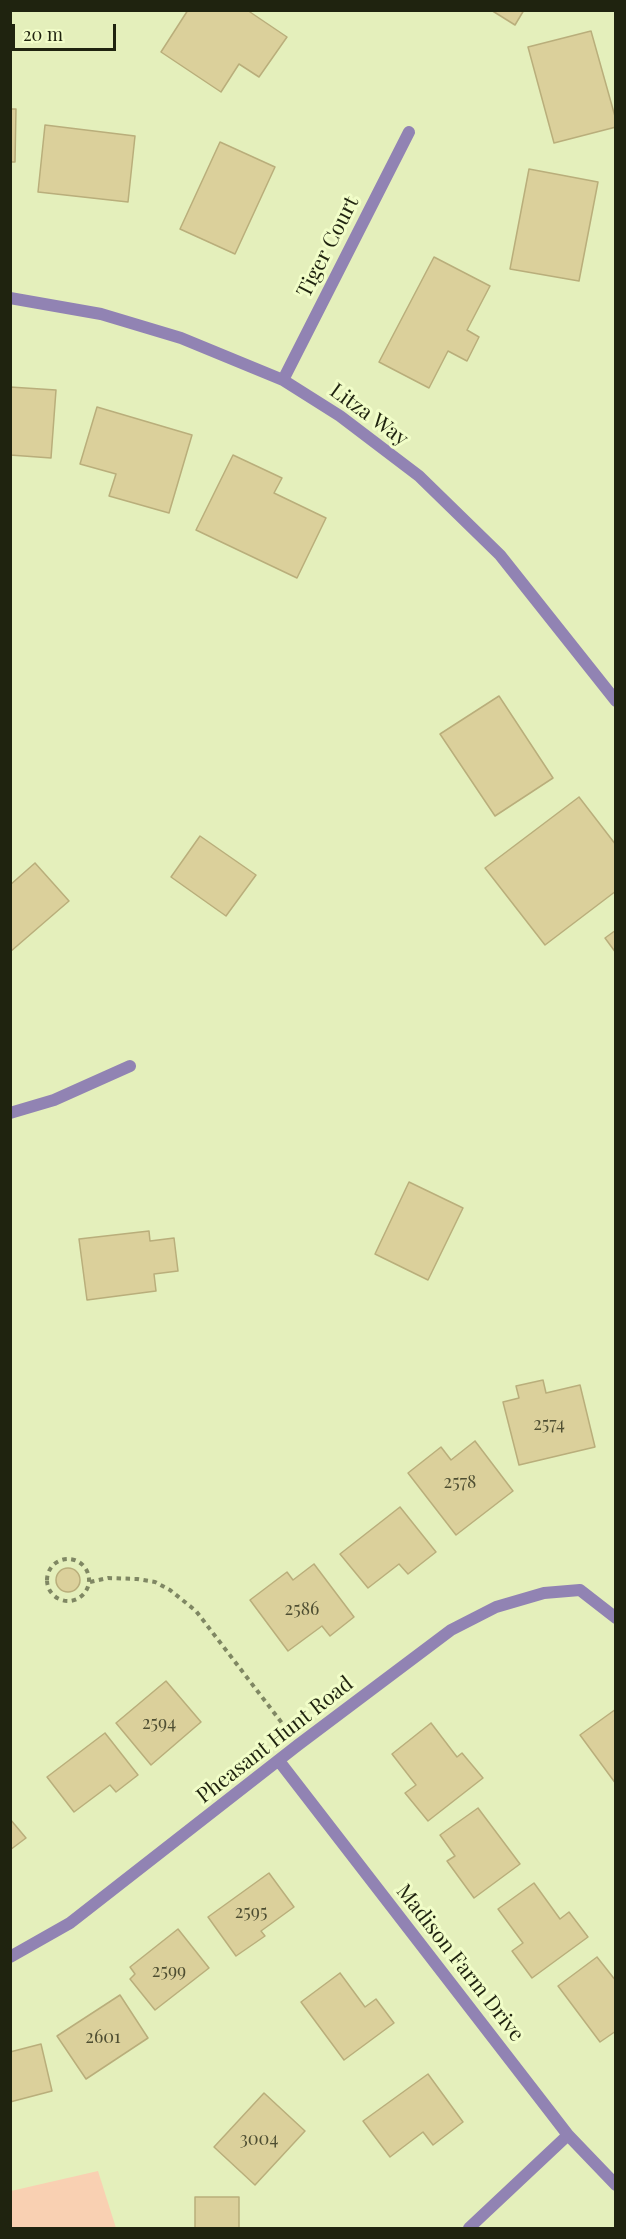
<!DOCTYPE html>
<html>
<head>
<meta charset="utf-8">
<style>
	body { margin:0 }
	#map { position:relative; width:626px; height:2239px; overflow:hidden; background:#e4efbb; font-family:"Playfair Display",serif }
	canvas { display:block }
	.frame { position:absolute; inset:0; border:12px solid #1f230f; pointer-events:none }
	.scale { position:absolute; left:12px; top:24px; width:104px; height:27px; box-sizing:border-box; border:3px solid #1f230f; border-top:0; padding-left:8px; font-size:18px; line-height:21px; white-space:nowrap; color:#1f230f; -webkit-text-stroke:4px #f1fdc8; paint-order:stroke }
</style>
</head>
<body>
<div id="map">
<canvas width="626" height="2239"></canvas>
<div class="frame"></div>
<div class="scale">20 m</div>
</div>
<script>
const ctx = document.querySelector('canvas').getContext('2d');
ctx.lineJoin = 'round';
function fill(path, color) { ctx.fillStyle = color; ctx.fill(path, 'evenodd'); }
const poly = rows => new Path2D(rows.map(r => 'M' + r).join(''));
function stroke(path, color, width, dash) { ctx.strokeStyle = color; ctx.lineWidth = width; ctx.lineCap = dash ? 'butt' : 'round'; ctx.setLineDash(dash || []); ctx.stroke(path); }
function write(font, color, halo, rows, align = 'center') {
  ctx.font = font + ' "Playfair Display",serif'; ctx.lineWidth = 6; ctx.setLineDash([]); ctx.textBaseline = 'middle'; ctx.strokeStyle = halo; ctx.fillStyle = color; for (const [text, x, y, turn = 0] of rows) {
    ctx.save(); ctx.translate(x, y); ctx.rotate((+turn || 0) * Math.PI / 180); ctx.textAlign = isNaN(turn) ? turn : align; if (halo) ctx.strokeText(text, 0, 0); ctx.fillText(text, 0, 0); ctx.restore();
  }
}
const green = poly([
	[98,2171,116,2228,11,2228,11,2191]
]);
const building = poly([
	[188,10,247,10,287,37,259,77,239,64,221,92,161,52,188,10],
	[491,10,524,10,515,25,491,10],
	[591,31,616,120,616,127,554,143,528,47,591,31],
	[10,109,16,109,15,162,10,162,10,109],
	[45,125,135,136,128,202,38,192,45,125],
	[220,142,275,167,235,254,180,229,220,142],
	[529,169,598,182,579,281,510,269,529,169],
	[434,257,490,286,467,330,479,337,467,361,448,351,429,388,379,362,434,257],
	[10,387,56,390,51,458,10,455,10,387],
	[97,407,192,435,169,513,109,496,116,474,80,464,97,407],
	[233,455,282,478,274,493,326,518,297,578,196,530,233,455],
	[499,696,553,778,495,816,440,734,499,696],
	[579,797,616,845,616,891,545,945,485,868,579,797],
	[200,836,256,875,226,916,171,877,200,836],
	[35,863,69,901,10,952,10,885,35,863],
	[616,930,616,953,605,938,616,930],
	[409,1182,463,1208,428,1280,375,1254,409,1182],
	[149,1231,150,1241,174,1238,178,1271,154,1274,156,1291,87,1300,79,1239,149,1231],
	[543,1380,546,1393,580,1385,595,1447,519,1465,503,1402,519,1398,516,1386,543,1380],
	[475,1441,513,1491,456,1535,408,1473,441,1447,451,1460,475,1441],
	[400,1507,436,1552,408,1574,399,1564,368,1588,340,1554,400,1507],
	[314,1564,354,1617,330,1636,322,1626,288,1651,250,1600,287,1572,293,1580,314,1564],
	'56 1580a12 12 0 1 1 24 0a12 12 0 1 1-24 0Z',
	[166,1681,201,1722,151,1765,116,1723,166,1681],
	[616,1709,616,1784,580,1735,616,1709],
	[431,1723,457,1757,462,1753,483,1778,428,1821,405,1793,416,1785,392,1754,431,1723],
	[105,1733,138,1775,116,1792,110,1785,74,1812,47,1777,105,1733],
	[478,1808,520,1864,474,1898,447,1861,455,1856,440,1835,478,1808],
	[10,1819,26,1838,10,1850,10,1819],
	[269,1873,294,1907,261,1931,265,1936,236,1956,208,1917,269,1873],
	[534,1883,560,1919,569,1912,588,1937,532,1978,512,1951,523,1943,498,1909,534,1883],
	[178,1929,209,1968,155,2010,130,1979,135,1974,130,1967,178,1929],
	[597,1957,616,1981,616,2031,600,2042,558,1986,597,1957],
	[340,1973,365,2007,376,1999,394,2023,344,2060,301,2002,340,1973],
	[120,1995,148,2038,86,2079,57,2036,120,1995],
	[41,2044,52,2091,10,2102,10,2052,41,2044],
	[428,2074,463,2122,433,2145,423,2132,390,2157,363,2121,428,2074],
	[264,2093,305,2131,255,2185,214,2147,264,2093],
	[195,2197,239,2197,239,2228,195,2228,195,2197]
]);
const path = poly([
	'47 1580a21 21 0 1 1 42 0a21 21 0 1 1-42 0Z',
	[90,1582,108,1578,137,1579,155,1582,170,1590,196,1611,285,1727]
]);
const minor = poly([
	[10,298,101,314,181,338,283,380,340,416,419,476,500,555,616,701],
	[283,380,409,132],
	[10,1113,54,1100,130,1066],
	[279,1761,568,2135,616,2185],
	[10,1957,70,1923,298,1745,451,1630,496,1607,544,1593,580,1590,616,1618],
	[469,2228,568,2135]
]);
const numberNames = [
	["2574",549,1424],
	["2578",460,1482],
	["2586",302,1609],
	["2594",159,1723],
	["2595",251,1912],
	["2599",169,1971],
	["2601",103,2037],
	["3004",259,2139]
];
const streetNames = [
	["Tiger Court",328,247,-63],
	["Litza Way",369,415,36],
	["Pheasant Hunt Road",275,1740,-38],
	["Madison Farm Drive",460,1963,52]
];
fill(green, '#f9d0b2');
fill(building, '#dbd09b');
stroke(building, '#b9ae7b', 1.5);
stroke(path, '#7f8763', 4, [4.5, 4.5]);
stroke(minor, '#9183b3', 12);
write('18px', '#4e4e32', null, numberNames);
write('21px', '#1f230f', '#f1fdc8', streetNames);
</script>
</body>
</html>
